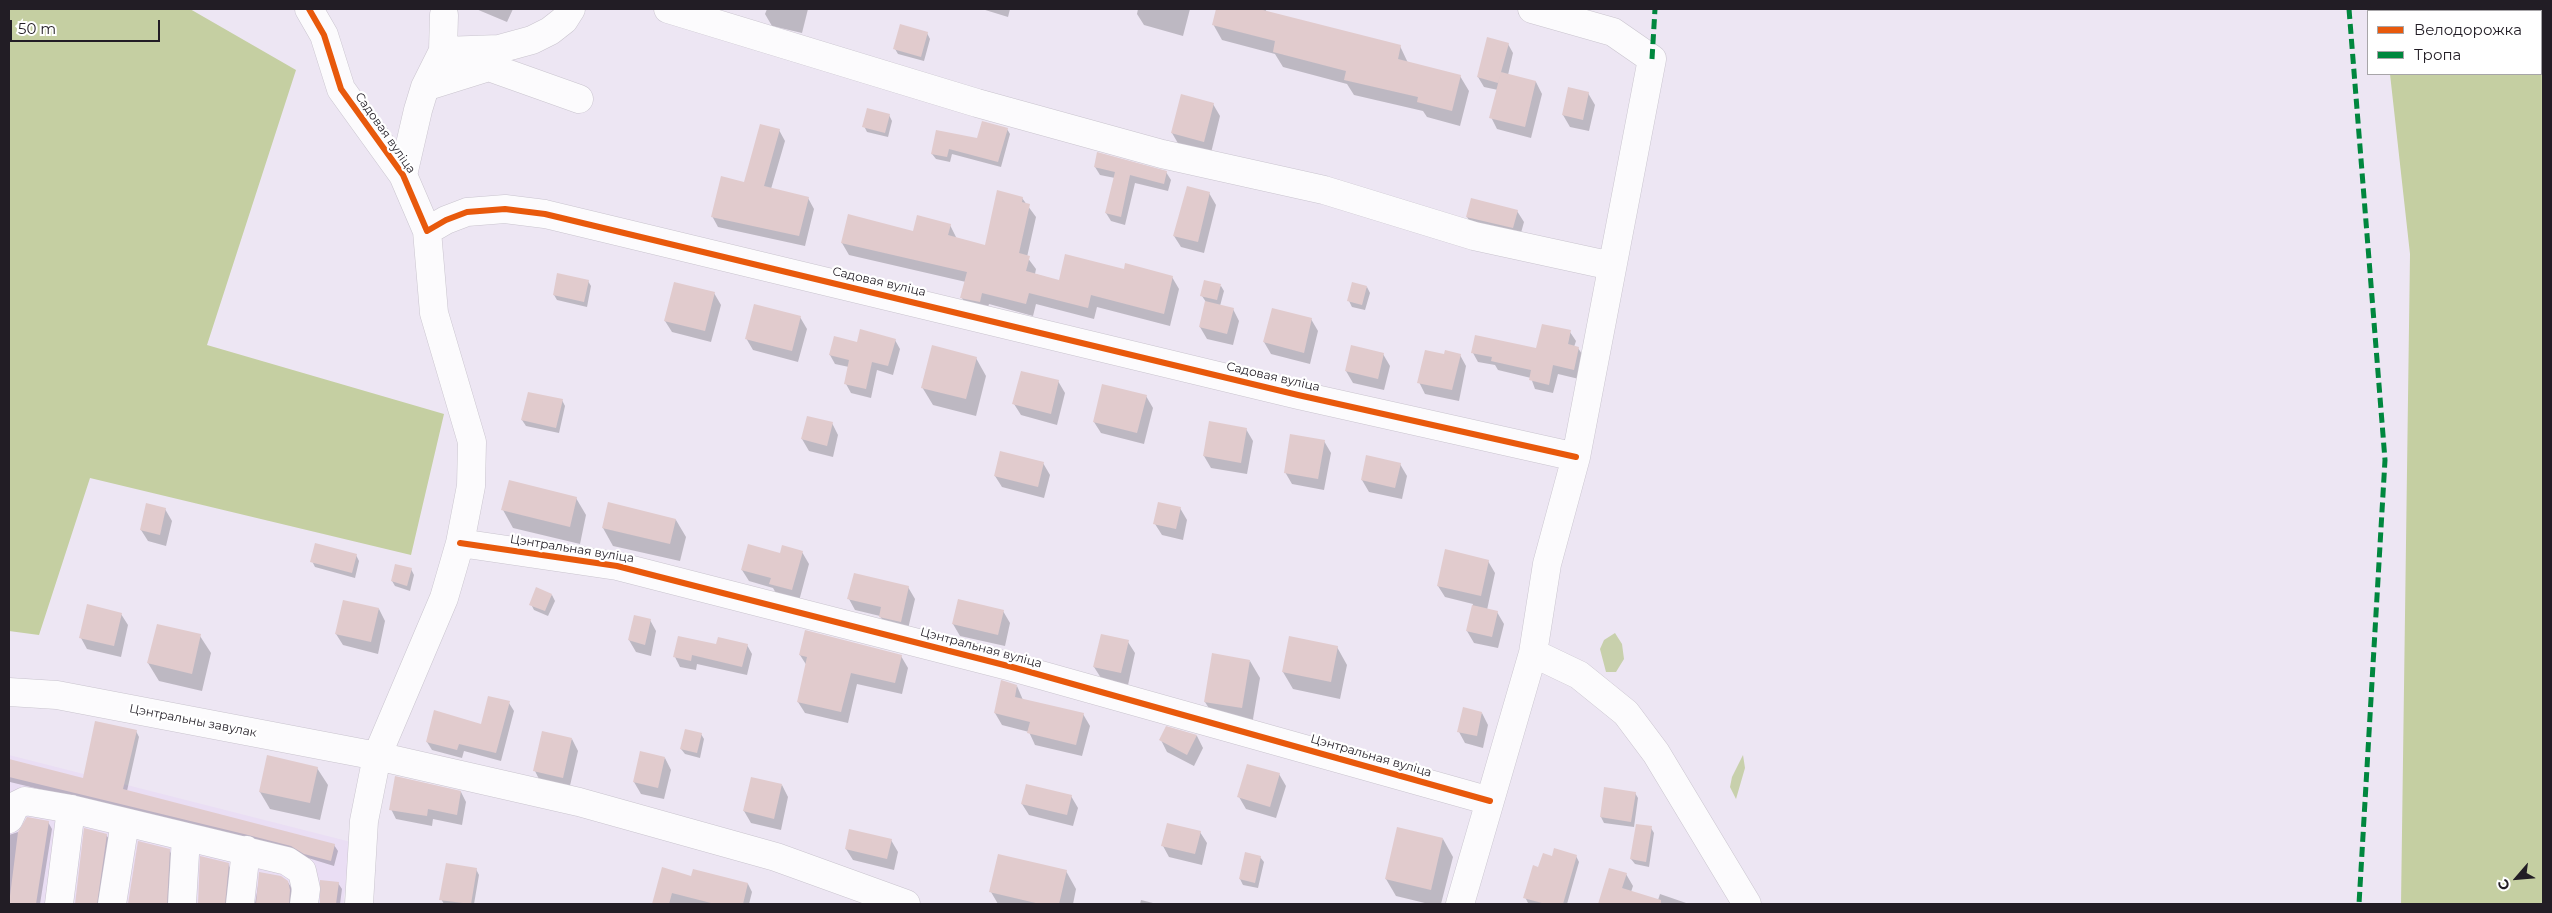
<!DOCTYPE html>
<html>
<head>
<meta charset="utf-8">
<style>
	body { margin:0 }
	#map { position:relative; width:2552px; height:913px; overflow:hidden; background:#ede6f3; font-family:Montserrat,sans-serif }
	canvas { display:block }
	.frame { position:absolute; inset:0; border:10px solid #221d25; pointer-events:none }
	.legend { position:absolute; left:2367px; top:10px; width:175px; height:65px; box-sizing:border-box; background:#fff; border:1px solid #a7a5a8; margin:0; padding:6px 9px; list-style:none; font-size:15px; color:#221d25 }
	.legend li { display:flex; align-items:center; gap:10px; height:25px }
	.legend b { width:25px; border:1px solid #a7a5a8 }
	.north { position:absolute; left:2492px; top:853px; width:50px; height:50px; -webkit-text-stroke:4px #fff; paint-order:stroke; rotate:243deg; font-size:14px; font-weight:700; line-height:20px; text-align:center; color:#221d25 }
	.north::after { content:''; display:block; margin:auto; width:18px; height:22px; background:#221d25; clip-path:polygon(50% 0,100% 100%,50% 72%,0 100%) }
	.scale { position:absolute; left:10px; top:20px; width:150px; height:22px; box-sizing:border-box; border:2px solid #221d25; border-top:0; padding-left:6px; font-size:15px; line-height:18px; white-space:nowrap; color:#221d25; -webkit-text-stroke:4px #fff; paint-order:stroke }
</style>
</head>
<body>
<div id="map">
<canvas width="2552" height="913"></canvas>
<div class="frame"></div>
<ul class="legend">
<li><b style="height:6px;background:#e8590c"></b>Велодорожка</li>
<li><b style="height:6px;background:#00873e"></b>Тропа</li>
</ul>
<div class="north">С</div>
<div class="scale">50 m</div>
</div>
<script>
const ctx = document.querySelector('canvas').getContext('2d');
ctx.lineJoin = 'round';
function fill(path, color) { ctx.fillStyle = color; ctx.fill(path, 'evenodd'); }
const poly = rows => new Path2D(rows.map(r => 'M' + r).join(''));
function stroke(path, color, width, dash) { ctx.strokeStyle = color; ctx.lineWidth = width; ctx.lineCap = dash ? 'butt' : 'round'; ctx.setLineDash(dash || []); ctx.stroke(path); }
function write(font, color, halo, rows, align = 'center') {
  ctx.font = font + ' Montserrat,sans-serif'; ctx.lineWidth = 4.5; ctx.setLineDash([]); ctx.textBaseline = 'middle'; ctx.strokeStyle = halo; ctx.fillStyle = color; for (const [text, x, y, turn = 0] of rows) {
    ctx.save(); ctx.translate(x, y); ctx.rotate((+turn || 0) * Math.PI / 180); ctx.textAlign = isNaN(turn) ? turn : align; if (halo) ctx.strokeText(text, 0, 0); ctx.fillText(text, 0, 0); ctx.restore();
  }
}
const built = poly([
	[9,755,351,842,343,904,9,904]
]);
const green = poly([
	[1615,633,1622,644,1624,659,1616,672,1606,672,1600,649,1604,640],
	[1743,755,1745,768,1736,799,1730,787,1732,777]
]);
const forest = poly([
	[9,9,190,9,296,70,207,345,444,414,411,555,90,478,39,635,9,631],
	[2383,9,2543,9,2543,904,2401,904,2410,254,2390,74,2541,74,2541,11,2384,11]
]);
const shadow = poly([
	[476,9,513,9,507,22],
	[767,9,808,9,802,33,772,26,765,14],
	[982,9,1010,9,1008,17],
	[1138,9,1190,9,1183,36,1144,25,1137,14],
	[1217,9,1265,9,1267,12,1400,46,1408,63,1460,76,1469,91,1460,126,1427,117,1423,111,1354,95,1347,84,1283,67,1275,54,1222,40,1213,24],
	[927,33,930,39,924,61,898,54,895,49],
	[1508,44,1513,53,1508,75,1536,82,1542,94,1531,138,1497,129,1491,117,1498,90,1484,87,1478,77],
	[1588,93,1595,105,1589,131,1570,127,1563,115],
	[1213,104,1220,116,1211,153,1179,145,1172,133],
	[889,115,892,121,888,137,867,132,864,126],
	[1007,129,1010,134,1001,167,952,154,950,162,936,159,932,154],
	[779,130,785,141,771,189,808,198,814,209,805,246,718,227,712,216,745,184],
	[1095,167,1166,172,1171,180,1168,191,1135,183,1125,225,1111,221,1106,213,1115,178,1100,175],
	[1209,193,1216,205,1204,253,1181,247,1174,236],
	[1022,198,1036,217,1027,257,1036,269,1035,274,1060,281,1124,270,1172,277,1179,289,1170,326,1097,307,1094,319,1036,304,1033,316,989,304,986,314,969,310,962,298,966,282,849,255,842,243,950,225,957,239,986,246],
	[1517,211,1524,222,1519,240,1474,229,1467,217],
	[588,281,591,286,587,307,557,300,554,295],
	[1221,286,1224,291,1220,306,1233,309,1239,321,1233,345,1207,339,1200,327,1206,302,1202,296],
	[1367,287,1370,293,1365,310,1352,307,1349,301],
	[714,293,721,305,711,342,672,332,665,321],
	[800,317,807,329,798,362,753,350,746,338],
	[1311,319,1318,331,1310,364,1271,354,1264,342],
	[1570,332,1576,341,1574,347,1578,348,1584,357,1579,379,1558,374,1553,393,1535,389,1531,378,1498,370,1495,365,1478,362,1473,353,1537,350],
	[895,340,900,349,893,375,877,370,871,398,851,393,846,384,849,367,835,364,830,355,858,343],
	[1383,354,1390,366,1384,390,1353,383,1346,371],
	[1445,355,1460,355,1466,366,1459,401,1425,394,1419,382],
	[976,358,986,376,976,416,933,405,922,387],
	[1058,381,1065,393,1057,425,1021,415,1014,404],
	[1146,396,1153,408,1144,444,1101,433,1094,422],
	[562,400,565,406,559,433,526,426,522,420],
	[832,423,838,435,833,457,809,451,802,439],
	[1246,429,1253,441,1247,474,1211,468,1204,456],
	[1324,441,1331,453,1324,490,1292,484,1285,472],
	[1043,463,1050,475,1044,498,1002,487,995,476],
	[1400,464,1407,476,1402,499,1369,492,1362,480],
	[576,498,586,515,580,544,513,528,503,510],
	[1180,508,1187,520,1183,540,1162,535,1155,524],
	[165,509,172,521,166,546,148,541,141,530],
	[676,520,686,537,680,561,613,546,603,528],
	[802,552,809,564,799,601,777,595,773,588,749,581,742,570,781,555],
	[356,555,359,561,355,578,315,567,312,561],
	[1488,561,1495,573,1487,610,1497,612,1504,624,1498,648,1474,643,1467,631,1473,604,1445,597,1438,586],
	[411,569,414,575,410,591,395,586,392,581],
	[908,587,915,599,907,633,887,628,880,616,855,610,849,599],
	[552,595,555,601,548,616,534,610,531,604],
	[379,609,385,621,378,654,343,645,336,634],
	[1003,611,1010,623,1005,646,960,636,953,624],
	[121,614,128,625,121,657,87,649,81,638],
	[650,620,656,631,651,656,636,652,629,640],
	[200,636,211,653,202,691,159,681,148,663],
	[1128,642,1135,653,1128,685,1101,678,1094,667],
	[747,645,752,654,747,675,697,664,696,670,680,667,675,657,717,646],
	[1337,647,1347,665,1340,699,1293,689,1283,672],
	[800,655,901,656,908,668,902,694,857,684,848,723,805,713,798,702,807,666],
	[1250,661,1260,678,1252,725,1216,719,1205,702],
	[1017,686,1023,700,1083,714,1090,726,1082,756,1035,745,1029,732,1002,725,995,713],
	[509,703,514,711,501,761,464,751,462,758,432,750,427,742,482,725],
	[1482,713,1488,725,1483,748,1465,743,1459,732],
	[1167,728,1197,736,1203,748,1194,766,1167,752,1161,740],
	[136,731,139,737,127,791,334,845,338,851,334,866,253,841,10,782,9,785,9,760,84,780],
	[701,734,704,739,700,758,685,754,681,749],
	[572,739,578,751,569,790,541,783,535,771],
	[665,758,671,770,664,799,641,794,634,782],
	[317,768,328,785,320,820,270,809,260,792],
	[1279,774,1286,786,1276,818,1246,809,1239,797],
	[782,785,788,797,781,830,751,823,744,811],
	[1605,789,1635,793,1638,798,1634,827,1604,823,1601,817],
	[461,792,466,802,462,825,433,819,432,826,396,819,391,809],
	[1071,796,1078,808,1073,826,1029,815,1022,804],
	[48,822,52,829,40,904,9,904,9,835],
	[1651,828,1654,833,1649,867,1635,864,1631,859],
	[85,830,106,835,110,840,100,904,76,904],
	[1200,832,1207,843,1202,865,1169,857,1163,846],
	[1443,839,1453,857,1441,904,1429,904,1396,896,1386,879],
	[891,840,898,852,894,870,853,860,846,849],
	[139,843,169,850,172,855,169,904,129,904],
	[1576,856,1579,862,1567,904,1528,903,1525,897,1539,869,1553,857],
	[1260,857,1264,862,1258,888,1243,885,1240,879],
	[202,858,228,864,231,870,229,904,199,904],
	[476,869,479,875,474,904,444,904,441,899],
	[663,869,692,878,748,884,752,892,749,904,653,904],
	[1610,869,1626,874,1633,886,1631,892,1658,900,1660,894,1689,904,1599,904],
	[1066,871,1076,889,1073,904,998,904,991,892],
	[260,874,287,881,291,887,291,904,255,904],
	[338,883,342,889,340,904,320,904,323,891],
	[1141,900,1157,904,1140,904]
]);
const building = poly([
	[1216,9,1259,9,1401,45,1398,59,1461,75,1452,111,1417,102,1418,97,1344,80,1346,71,1273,52,1275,41,1212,25],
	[900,24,928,32,921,57,893,49],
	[1487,37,1509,43,1498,83,1477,77],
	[1501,72,1536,81,1525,127,1489,118],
	[1568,87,1589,92,1583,120,1562,115],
	[1181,94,1214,103,1204,142,1171,133],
	[867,108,890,114,885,133,862,127],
	[982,121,1008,128,998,162,949,149,947,157,931,154,936,130,977,138],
	[760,124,780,129,764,186,809,197,799,236,711,217,721,176,744,182],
	[1097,152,1167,171,1164,184,1130,175,1121,217,1105,213,1115,172,1094,167],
	[1187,186,1210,192,1198,242,1173,236],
	[997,190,1023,197,1022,202,1030,204,1019,253,1030,256,1026,271,1059,280,1065,254,1124,269,1125,263,1173,276,1164,314,1091,295,1088,308,1029,293,1026,304,982,293,980,302,960,298,967,272,841,243,848,214,913,231,917,215,951,224,948,235,985,245],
	[1471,198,1518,210,1513,228,1466,217],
	[557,273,589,280,584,302,553,295],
	[1204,280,1221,284,1217,300,1200,296],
	[674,282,715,292,705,331,664,321],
	[1352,282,1367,286,1362,305,1347,301],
	[1205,301,1234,308,1227,334,1199,327],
	[754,304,801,316,792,351,745,339],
	[1272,308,1312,318,1304,353,1263,342],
	[1542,324,1571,330,1568,344,1579,347,1574,370,1553,365,1549,385,1529,380,1531,370,1491,361,1492,357,1471,353,1475,335,1536,348],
	[860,329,896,339,888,366,872,362,866,389,844,384,849,360,829,355,834,336,857,342],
	[932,345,977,357,966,399,921,388],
	[1351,345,1384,353,1378,379,1345,371],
	[1425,350,1444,354,1445,350,1461,354,1452,390,1417,383],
	[1021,371,1059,380,1051,414,1012,404],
	[1102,384,1147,395,1137,433,1093,422],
	[528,392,563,399,556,428,521,420],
	[807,416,833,422,827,446,801,439],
	[1209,421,1247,428,1241,463,1203,456],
	[1290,434,1325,440,1318,479,1284,473],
	[1000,451,1044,462,1038,487,994,476],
	[1366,455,1401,463,1395,488,1361,480],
	[509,480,577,497,570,527,501,510],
	[608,502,676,519,670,544,602,528],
	[1158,502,1181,507,1176,529,1153,524],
	[146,503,166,508,160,535,140,530],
	[315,543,357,554,352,573,310,562],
	[748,544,780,553,782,545,803,551,792,590,769,584,771,578,741,570],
	[1445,549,1489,560,1481,596,1437,586],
	[395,564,412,568,407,586,391,581],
	[854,573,909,586,901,622,879,617,881,607,847,599],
	[536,587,552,594,545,611,529,605],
	[958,599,1004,610,998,635,952,624],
	[343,600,379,608,371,642,335,634],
	[87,604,122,613,114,646,79,638],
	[1472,605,1498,611,1492,637,1466,631],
	[634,615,651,619,645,645,628,640],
	[157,624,201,634,192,674,147,663],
	[805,630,902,655,895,683,851,673,841,712,797,702,807,657,799,655],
	[1101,634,1129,640,1121,673,1093,667],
	[678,636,716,644,718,637,748,644,742,667,692,655,691,661,673,657],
	[1289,636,1338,646,1331,682,1282,672],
	[1212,653,1250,660,1242,708,1204,702],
	[1001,680,1017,685,1015,697,1084,713,1076,745,1027,733,1030,722,994,713],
	[488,696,510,701,496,753,459,744,457,750,426,742,434,710,481,724],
	[1463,707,1482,712,1477,736,1457,732],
	[95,721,137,730,123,789,335,844,331,861,304,854,291,846,248,835,9,777,9,759,83,778],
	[1166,726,1197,735,1187,755,1159,740],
	[685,729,702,733,697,753,680,749],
	[542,731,572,738,563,778,533,771],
	[640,751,665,757,658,788,633,782],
	[267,755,318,767,310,803,259,792],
	[1247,764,1280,773,1270,807,1237,797],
	[395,776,461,791,457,815,428,809,427,816,389,810],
	[751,777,782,784,774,819,743,811],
	[1026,784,1072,795,1067,815,1021,804],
	[1604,787,1636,792,1631,822,1600,817],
	[27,817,49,821,36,904,9,904,18,832],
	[1167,823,1201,831,1195,854,1161,846],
	[1636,824,1652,826,1646,862,1630,859],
	[1397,827,1443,838,1431,890,1385,879],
	[84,828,107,834,97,904,75,904],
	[849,829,892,839,887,859,845,849],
	[138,841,170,849,167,904,128,904],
	[1554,848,1577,855,1563,904,1546,904,1523,898,1533,865,1538,867,1543,853,1552,856],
	[1245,852,1261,856,1255,883,1239,879],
	[998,854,1067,870,1059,904,1040,904,989,892],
	[200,856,229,863,225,904,198,904],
	[446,863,477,868,471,904,439,900],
	[662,867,691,876,693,869,748,883,743,904,715,904,672,893,669,904,652,904],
	[1609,868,1627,873,1622,888,1661,900,1661,904,1598,904],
	[259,872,281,876,288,881,290,890,289,904,256,904],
	[320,880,339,882,336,904,320,904]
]);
const minor = poly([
	[309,9,324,35,341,89,403,175,427,231,446,220,467,212,505,209,545,214,1298,395,1576,457],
	[668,9,977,103,1162,154,1324,190,1474,236,1612,266],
	[443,51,444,15],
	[425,87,489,67,579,99],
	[403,175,418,110,425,87,443,51,499,49,532,40,550,31,564,20,571,9],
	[460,543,617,566,1012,667,1490,801],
	[1533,653,1579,675,1626,713,1656,753,1747,904],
	[9,692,57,695,377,756,579,802,776,857,906,904],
	[9,819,15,806,25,801,71,809,287,861,302,871,306,889,304,904],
	[59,904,71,809],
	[112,904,125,822],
	[182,904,186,837],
	[240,904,246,850],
	[359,904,364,821,377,756,444,598,460,543,471,486,472,442,434,313,427,231],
	[1460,904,1533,653,1547,564,1576,457,1652,59,1613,32,1532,9]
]);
const quiet = poly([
	[2349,9,2385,460,2359,904],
	[1652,59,1655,9]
]);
const cycleway = poly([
	[309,9,324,35,341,89,403,175,427,231,446,220,467,212,505,209,545,214,1298,395,1576,457],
	[460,543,617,566,1012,667,1490,801]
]);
const streetNames = [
	["Садовая вуліца",385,133,55],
	["Садовая вуліца",879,282,13],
	["Садовая вуліца",1273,377,13],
	["Цэнтральная вуліца",572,549,9],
	["Цэнтральная вуліца",981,648,15],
	["Цэнтральны завулак",193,721,11],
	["Цэнтральная вуліца",1371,756,16]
];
fill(built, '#eadef4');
fill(green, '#c8d0ac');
fill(forest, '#c5cfa2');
fill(shadow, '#0003');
fill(building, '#e1cbcd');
stroke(minor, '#c9c4ce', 29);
stroke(minor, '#fcfbfd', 28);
stroke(quiet, '#00873e', 5, [10, 5]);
stroke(cycleway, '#e8590c', 6);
write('12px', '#221d25', '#fff', streetNames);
</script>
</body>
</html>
